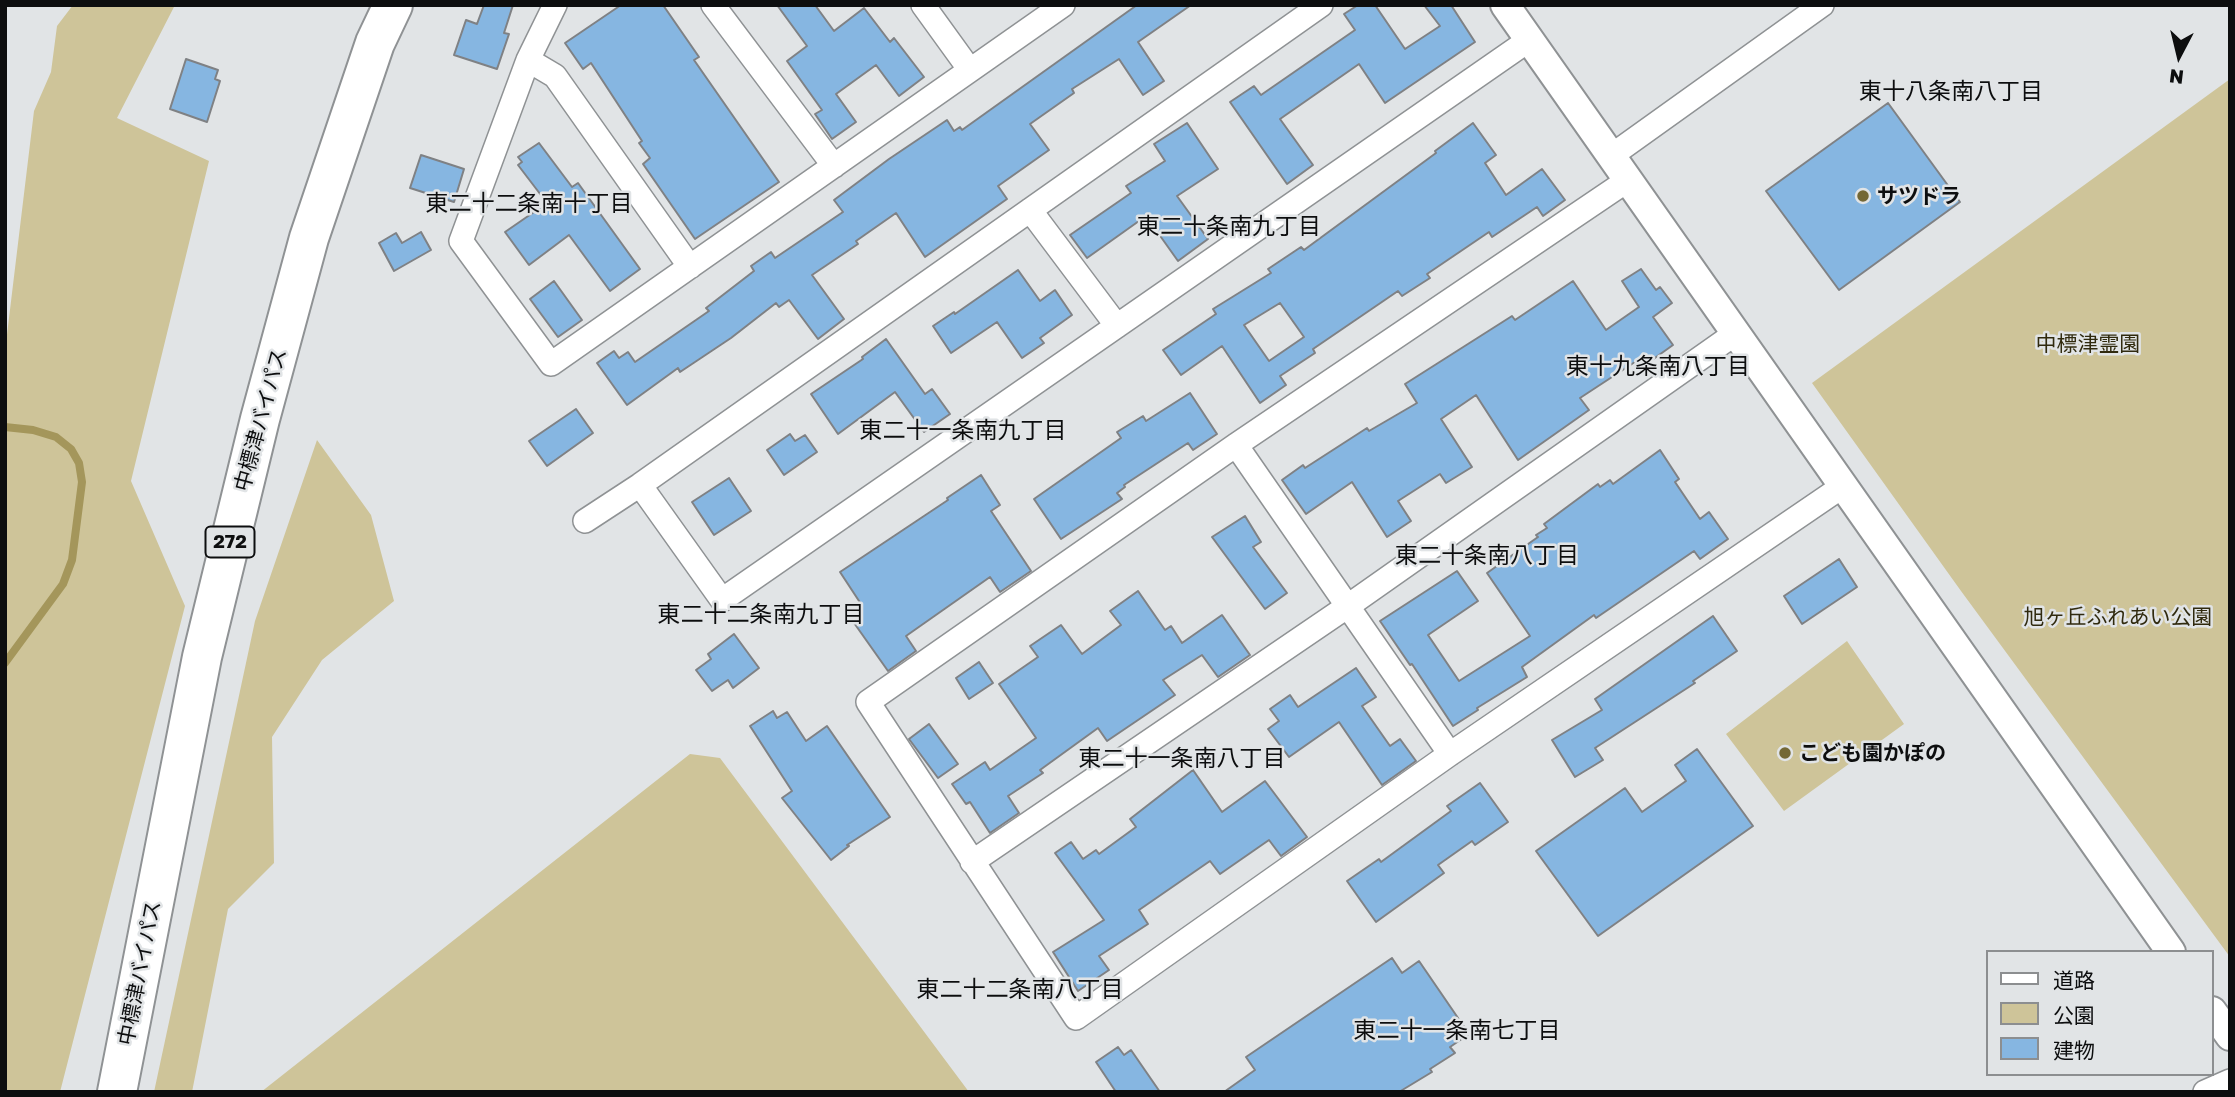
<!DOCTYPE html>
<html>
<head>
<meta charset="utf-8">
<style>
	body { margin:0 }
	#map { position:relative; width:2235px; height:1097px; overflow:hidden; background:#e1e4e6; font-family:"Golos Text","Noto Sans JP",sans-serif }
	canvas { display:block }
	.frame { position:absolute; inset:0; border:7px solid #0d0e0f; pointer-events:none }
	.legend { position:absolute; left:1986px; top:950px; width:228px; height:126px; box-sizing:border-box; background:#e1e4e6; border:2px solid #8c8e90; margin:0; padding:9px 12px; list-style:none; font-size:21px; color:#0d0e0f }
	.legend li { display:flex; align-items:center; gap:14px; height:35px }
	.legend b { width:35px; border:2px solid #8c8e90 }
	.north { position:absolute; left:2144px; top:21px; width:70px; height:70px; -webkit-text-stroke:5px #e1e4e6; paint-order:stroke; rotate:187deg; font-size:19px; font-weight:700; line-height:28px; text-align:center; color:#0d0e0f }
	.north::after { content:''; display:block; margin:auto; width:24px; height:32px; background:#0d0e0f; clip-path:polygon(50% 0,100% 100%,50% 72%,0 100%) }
</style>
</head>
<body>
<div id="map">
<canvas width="2235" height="1097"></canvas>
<div class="frame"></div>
<ul class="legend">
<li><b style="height:9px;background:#fff"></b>道路</li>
<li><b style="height:19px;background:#cec499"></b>公園</li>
<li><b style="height:19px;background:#86b6e1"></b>建物</li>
</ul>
<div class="north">N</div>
</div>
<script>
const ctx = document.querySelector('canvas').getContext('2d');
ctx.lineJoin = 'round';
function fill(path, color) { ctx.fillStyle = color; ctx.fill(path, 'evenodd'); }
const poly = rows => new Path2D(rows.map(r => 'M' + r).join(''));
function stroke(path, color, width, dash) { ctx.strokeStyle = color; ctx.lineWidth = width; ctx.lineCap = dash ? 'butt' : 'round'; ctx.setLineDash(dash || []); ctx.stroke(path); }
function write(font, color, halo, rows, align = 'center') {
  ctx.font = font + ' "Golos Text","Noto Sans JP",sans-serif'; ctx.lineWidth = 5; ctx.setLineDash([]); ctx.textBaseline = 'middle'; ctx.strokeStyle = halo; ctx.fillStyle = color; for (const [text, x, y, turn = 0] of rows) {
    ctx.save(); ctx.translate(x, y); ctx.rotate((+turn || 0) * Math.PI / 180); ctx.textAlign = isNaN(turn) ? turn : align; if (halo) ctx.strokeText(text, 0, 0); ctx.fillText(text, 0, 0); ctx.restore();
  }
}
const green = poly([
	[73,5,175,5,117,118,209,161,131,481,185,606,60,1092,5,1092,5,351,34,111,51,72,57,26],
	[2230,79,2230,957,1961,591,1812,383],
	[317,440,371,515,394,601,322,660,272,737,274,863,228,909,192,1092,154,1092,255,621],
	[1847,641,1904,724,1784,811,1726,734],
	[690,754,720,758,969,1092,261,1092]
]);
const stream = poly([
	[5,427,33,430,56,437,71,449,79,463,82,482,72,560,63,584,5,663]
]);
const building = poly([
	[484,5,513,5,504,33,509,34,497,69,454,55,466,20,477,24,484,5],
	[621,5,663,5,699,57,694,60,779,182,695,239,643,164,650,158,639,143,642,141,591,63,583,69,565,43,621,5],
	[777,5,815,5,834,31,864,8,890,42,894,38,924,77,899,96,876,65,836,94,856,122,832,139,815,114,822,110,787,61,807,46,777,5],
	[1137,5,1191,5,1138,42,1164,81,1143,95,1119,59,1072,89,1074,93,1030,124,1049,150,998,186,1007,199,925,257,896,213,856,241,858,244,812,275,844,319,818,339,789,300,779,307,776,303,731,338,680,372,678,368,627,405,597,363,614,351,619,358,628,352,635,362,709,311,706,308,754,271,751,266,771,252,775,258,843,212,834,200,889,159,947,120,954,131,960,127,962,130,1137,5],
	[1358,5,1375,5,1405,49,1440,26,1424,5,1451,5,1475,42,1385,103,1359,64,1280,119,1313,165,1287,184,1230,102,1254,86,1261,95,1355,30,1344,14,1358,5],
	[186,59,218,70,215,79,220,81,207,122,170,109,186,59],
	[1888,103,1960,202,1839,290,1766,191,1888,103],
	[1187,123,1218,169,1177,196,1208,239,1178,261,1146,216,1087,258,1070,235,1131,193,1126,186,1165,161,1154,144,1187,123],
	[1473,123,1496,155,1485,163,1506,195,1542,169,1565,200,1543,216,1537,207,1492,237,1489,232,1427,274,1430,278,1402,296,1398,291,1313,349,1315,353,1280,376,1286,385,1260,403,1222,346,1181,375,1163,350,1216,314,1213,309,1271,273,1268,269,1301,247,1304,250,1436,153,1435,151,1473,123],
	[1280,303,1304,337,1269,361,1244,325,1280,303],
	[539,143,572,187,578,183,640,269,610,291,569,235,529,265,505,232,547,203,518,165,522,162,518,157,539,143],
	[421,155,464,169,454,202,410,188,421,155],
	[421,232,431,250,394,271,379,243,396,233,402,243,421,232],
	[1641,269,1656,290,1660,287,1672,303,1653,317,1673,345,1645,365,1641,358,1580,398,1589,410,1518,460,1476,395,1441,419,1472,467,1446,483,1440,474,1398,501,1411,521,1387,537,1352,482,1306,514,1282,480,1303,465,1305,468,1367,428,1369,431,1417,403,1405,384,1512,316,1515,320,1573,281,1606,330,1639,307,1622,281,1641,269],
	[1018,270,1040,301,1055,290,1072,315,1040,338,1044,343,1022,358,997,322,951,353,933,326,954,312,955,314,1018,270],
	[554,281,582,320,558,337,530,299,554,281],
	[886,339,925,394,932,389,950,414,924,432,895,392,838,434,811,394,863,359,862,357,886,339],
	[1190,393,1217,434,1193,450,1188,443,1124,485,1125,487,1117,493,1122,499,1061,539,1034,499,1121,438,1117,432,1143,416,1146,421,1190,393],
	[576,409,593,433,547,466,529,441,576,409],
	[790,434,795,441,805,435,817,452,784,475,767,450,790,434],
	[1660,450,1679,479,1675,482,1700,519,1709,512,1728,539,1700,559,1694,551,1596,618,1594,615,1522,667,1527,677,1477,708,1478,710,1453,726,1412,664,1410,665,1380,621,1457,571,1478,601,1428,635,1459,681,1530,636,1487,573,1538,537,1536,535,1547,528,1544,524,1598,484,1600,487,1610,480,1613,484,1660,450],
	[981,475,1000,505,991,511,1031,571,1000,592,990,577,906,636,916,651,888,671,847,613,861,604,840,572,948,500,947,498,981,475],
	[729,478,751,511,714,535,692,502,729,478],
	[1245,516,1261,542,1253,547,1287,593,1265,609,1212,537,1245,516],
	[1839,559,1857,587,1802,624,1784,596,1839,559],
	[1138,591,1165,630,1171,626,1182,643,1222,615,1250,655,1218,677,1202,655,1163,680,1175,695,1107,741,1098,728,1040,770,1043,773,1008,796,1019,813,990,833,970,802,966,804,952,784,985,762,990,770,1036,738,999,684,1038,657,1030,646,1061,625,1082,654,1121,625,1110,611,1138,591],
	[1713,616,1737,651,1693,681,1695,683,1595,748,1603,760,1575,777,1552,740,1602,710,1595,699,1713,616],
	[734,634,759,668,733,688,728,680,712,691,696,670,711,659,708,654,734,634],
	[979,662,993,683,969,699,956,678,979,662],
	[1356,668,1376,697,1362,706,1390,746,1400,739,1416,761,1382,785,1339,722,1289,757,1268,729,1279,721,1270,709,1290,695,1298,707,1356,668],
	[773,711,777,718,787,712,806,741,827,726,890,817,847,845,849,846,831,860,782,798,792,791,750,726,773,711],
	[929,724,958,764,938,778,909,739,929,724],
	[1697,749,1753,826,1598,936,1536,851,1625,788,1642,812,1686,781,1675,765,1697,749],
	[1193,770,1222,812,1265,781,1307,837,1281,856,1269,840,1220,874,1210,861,1139,910,1148,924,1099,956,1109,970,1078,991,1053,952,1104,920,1055,853,1071,842,1083,859,1096,850,1099,854,1136,827,1130,819,1193,770],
	[1480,783,1508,822,1475,845,1472,841,1438,865,1444,873,1376,922,1347,881,1379,859,1381,862,1451,811,1447,806,1480,783],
	[1392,958,1402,973,1419,961,1469,1034,1450,1047,1455,1053,1430,1069,1432,1072,1399,1092,1224,1092,1255,1070,1246,1057,1392,958],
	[1118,1047,1124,1055,1131,1050,1160,1092,1116,1092,1096,1062,1118,1047]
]);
const minor = poly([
	[555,5,528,60,461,241,551,364,1063,5],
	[713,5,834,166],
	[923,5,970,70],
	[528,60,555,76,690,267],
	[1611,156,1822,5],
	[1628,180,1236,445,868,702,1076,1018,1450,754,1843,486],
	[1030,210,1117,326],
	[1236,445,1450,754],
	[640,485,722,600,1529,40],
	[585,521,640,485,1321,5],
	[972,862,1348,606,1736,333],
	[2205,1092,2230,1081]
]);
const tertiary = poly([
	[1505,5,2171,952],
	[2212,1011,2230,1036]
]);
const trunk = poly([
	[117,1092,202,657,260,419,309,238,375,43,393,5]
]);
const markers = [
	[1863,196,7,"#746835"],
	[1785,753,7,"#746835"]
];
const shields = [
	[230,542,49]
];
const shieldNames = [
	["272",230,542]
];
const poiNames = [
	["サツドラ",1877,196],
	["こども園かぽの",1799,753]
];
const parkNames = [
	["中標津霊園",2088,344],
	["旭ヶ丘ふれあい公園",2118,617]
];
const streetNames = [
	["中標津バイパス",261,420,-75],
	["中標津バイパス",140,973,-79]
];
const neighbourhoodNames = [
	["東十八条南八丁目",1951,92],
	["東二十二条南十丁目",529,204],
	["東二十条南九丁目",1229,227],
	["東十九条南八丁目",1658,367],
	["東二十一条南九丁目",963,431],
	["東二十条南八丁目",1487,556],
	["東二十二条南九丁目",761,615],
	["東二十一条南八丁目",1182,759],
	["東二十二条南八丁目",1020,990],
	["東二十一条南七丁目",1457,1031]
];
fill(green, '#cec499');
stroke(stream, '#a4965b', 8);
fill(building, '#86b6e1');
stroke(building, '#7f8184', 2);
stroke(minor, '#8f9294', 26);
stroke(tertiary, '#8f9294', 32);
stroke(trunk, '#8f9294', 42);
stroke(minor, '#fff', 23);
stroke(tertiary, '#fff', 28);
stroke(trunk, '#fff', 38);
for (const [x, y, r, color] of markers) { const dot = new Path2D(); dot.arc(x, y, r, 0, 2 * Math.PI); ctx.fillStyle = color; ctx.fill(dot); stroke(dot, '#e1e4e6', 2.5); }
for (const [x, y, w] of shields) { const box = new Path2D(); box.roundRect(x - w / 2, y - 15.5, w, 31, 5); ctx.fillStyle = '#e1e4e6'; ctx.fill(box); stroke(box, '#0d0e0f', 2); }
write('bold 19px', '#0d0e0f', null, shieldNames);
write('bold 21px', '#0d0e0f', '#e1e4e6', poiNames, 'left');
write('21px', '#302a0e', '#e1e4e6', parkNames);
write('21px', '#0d0e0f', '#e1e4e6', streetNames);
write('23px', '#0d0e0f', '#e1e4e6', neighbourhoodNames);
</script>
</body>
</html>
